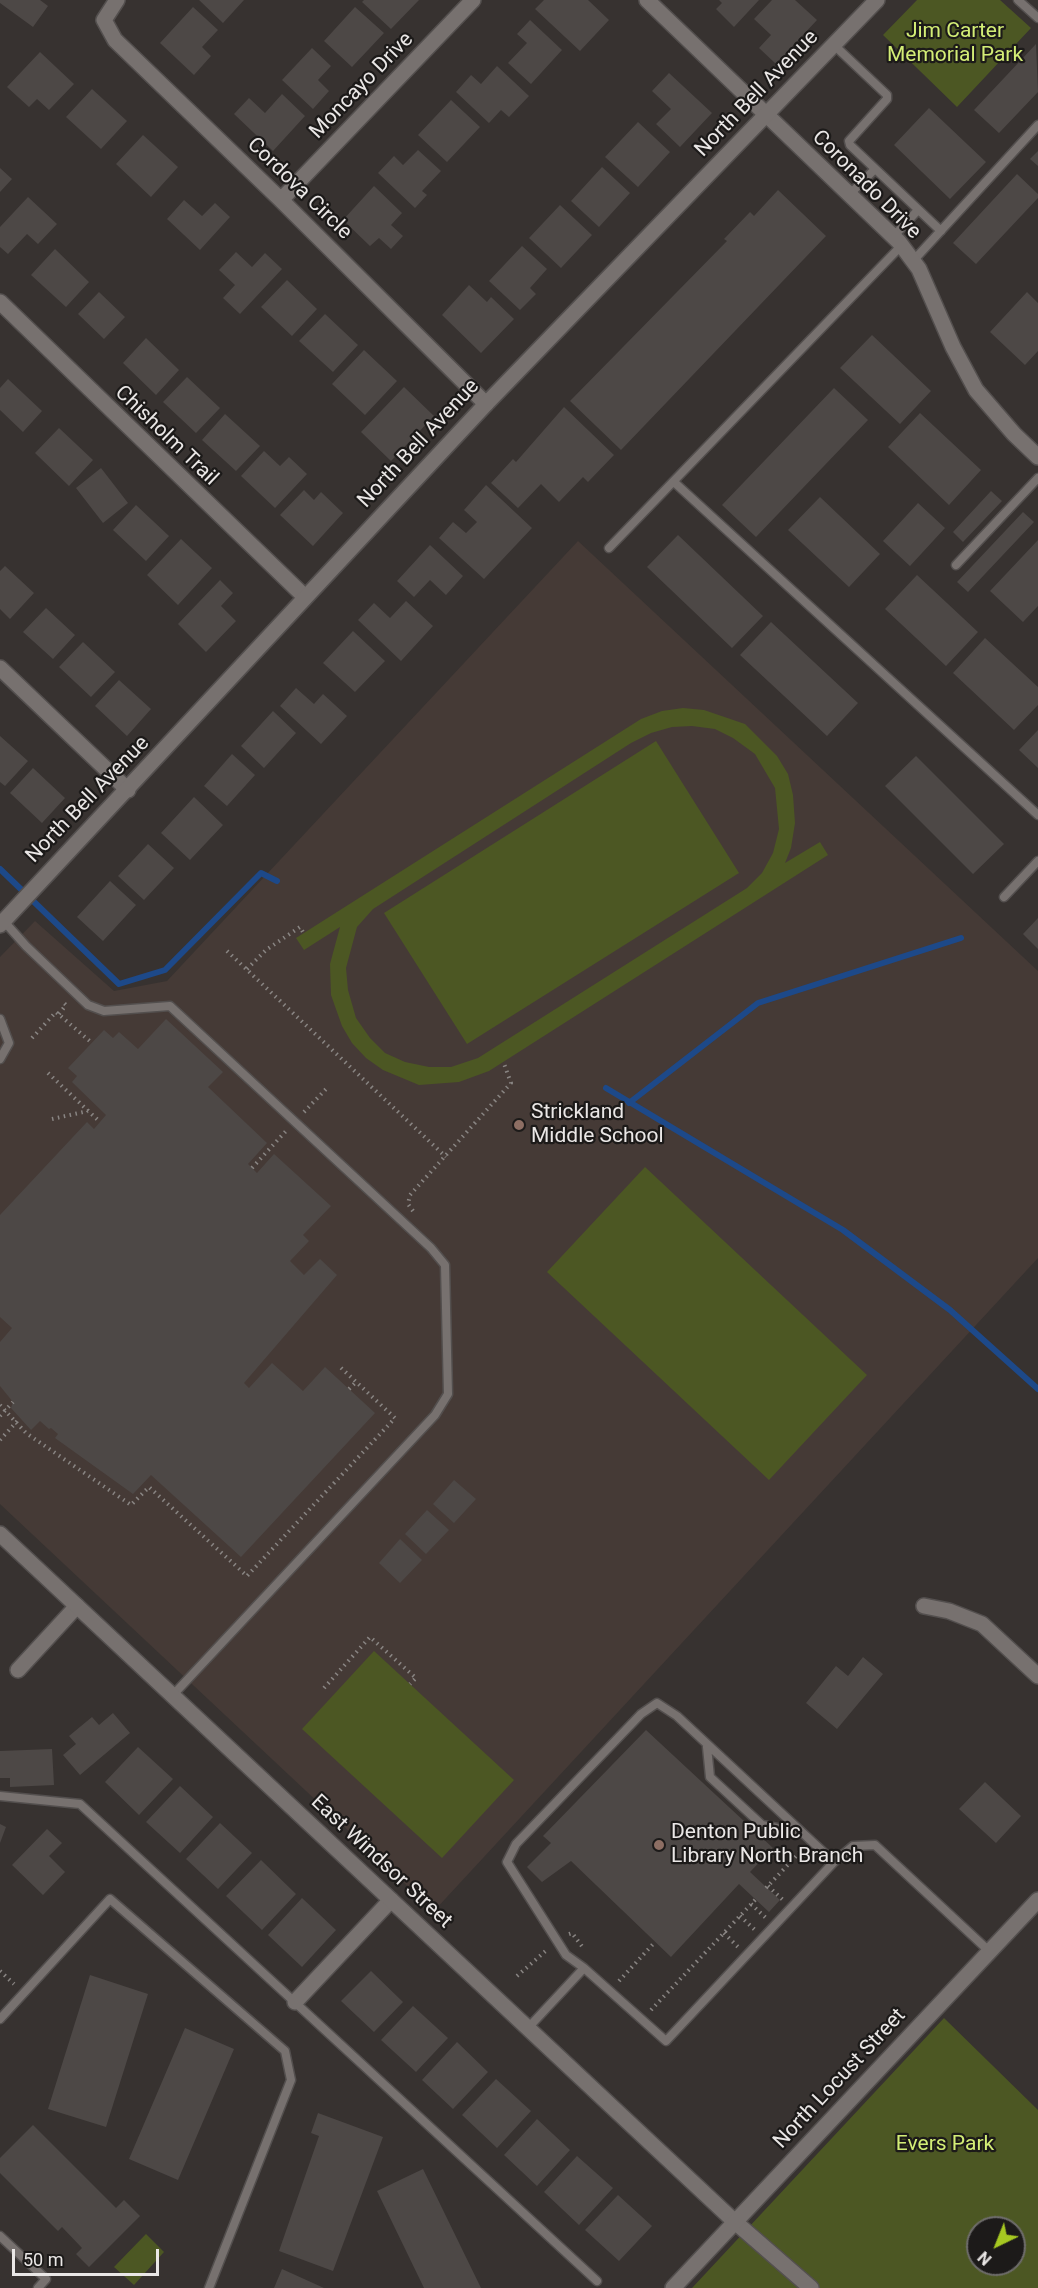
<!DOCTYPE html>
<html>
<head>
<meta charset="utf-8">
<style>
	body { margin:0 }
	#map { position:relative; width:1038px; height:2288px; overflow:hidden; background:#373230; font-family:Roboto,sans-serif }
	canvas { display:block }
	.north { position:absolute; left:966px; top:2216px; width:60px; height:60px; box-sizing:border-box; background:#1c1a19; border:2px solid #6e6c6b; border-radius:50%; rotate:223deg; font-size:16px; font-weight:700; line-height:24px; text-align:center; color:#eae7e6 }
	.north::after { content:''; display:block; margin:auto; width:21px; height:27px; background:#a6c821; clip-path:polygon(50% 0,100% 100%,50% 72%,0 100%) }
	.scale { position:absolute; left:12px; top:2249px; width:147px; height:27px; box-sizing:border-box; border:3px solid #eae7e6; border-top:0; padding-left:8px; font-size:18px; line-height:21px; white-space:nowrap; color:#eae7e6; -webkit-text-stroke:4px #1c1a19; paint-order:stroke }
</style>
</head>
<body>
<div id="map">
<canvas width="1038" height="2288"></canvas>
<div class="north">N</div>
<div class="scale">50 m</div>
</div>
<script>
const ctx = document.querySelector('canvas').getContext('2d');
ctx.lineJoin = 'round';
function fill(path, color) { ctx.fillStyle = color; ctx.fill(path, 'evenodd'); }
const poly = rows => new Path2D(rows.map(r => 'M' + r).join(''));
function stroke(path, color, width, dash) { ctx.strokeStyle = color; ctx.lineWidth = width; ctx.lineCap = dash ? 'butt' : 'round'; ctx.setLineDash(dash || []); ctx.stroke(path); }
function write(font, color, halo, rows, align = 'center') {
  ctx.font = font + ' Roboto,sans-serif'; ctx.lineWidth = 4.5; ctx.setLineDash([]); ctx.textBaseline = 'middle'; ctx.strokeStyle = halo; ctx.fillStyle = color; for (const [text, x, y, turn = 0] of rows) {
    ctx.save(); ctx.translate(x, y); ctx.rotate((+turn || 0) * Math.PI / 180); ctx.textAlign = isNaN(turn) ? turn : align; if (halo) ctx.strokeText(text, 0, 0); ctx.fillText(text, 0, 0); ctx.restore();
  }
}
const built = poly([
	[578,541,1038,971,1038,1258,434,1911,0,1504,0,957,35,921,114,991,167,981]
]);
const green = poly([
	[917,0,1000,0,1031,28,957,107,883,35],
	[683,708,704,710,745,724,777,756,788,774,793,795,795,823,791,848,785,863,820,842,828,855,489,1071,459,1082,419,1085,383,1070,366,1058,352,1043,342,1026,331,995,330,964,340,927,304,950,296,938,641,719,662,711],
	[692,726,715,729,733,738,755,754,775,788,779,829,773,853,762,873,747,888,478,1058,451,1067,429,1067,405,1062,385,1053,370,1038,356,1018,348,990,346,968,357,927,373,909,631,743,651,733,672,727],
	[656,741,739,873,467,1044,384,913],
	[645,1167,867,1375,769,1480,547,1272],
	[374,1651,514,1780,442,1858,302,1729],
	[944,2018,1038,2110,1038,2288,692,2288],
	[978,2228,1014,2228,1014,2264,978,2264],
	[146,2234,164,2252,134,2285,114,2267]
]);
const stream = poly([
	[0,869,119,984,165,970,261,873,277,881],
	[606,1088,843,1230,950,1310,1038,1389],
	[629,1103,758,1003,961,938]
]);
const building = poly([
	[0,0,40,0,48,6,33,27,0,3],
	[199,0,244,0,223,23],
	[364,0,419,0,391,29,362,2],
	[544,0,588,0,609,20,580,51,535,9],
	[719,0,759,0,734,27,716,9,722,3],
	[772,0,795,0,817,20,776,64,759,48,771,35,754,19],
	[193,7,218,30,202,47,211,56,194,75,160,43],
	[355,7,384,33,352,67,324,41],
	[530,20,562,50,531,84,508,63,527,43,517,34],
	[1036,44,1038,92,999,133,974,110],
	[312,48,331,66,318,80,329,91,313,109,282,80],
	[40,52,74,84,49,110,37,99,29,107,7,87],
	[497,66,529,96,509,117,501,110,489,123,456,92,471,75,481,84],
	[669,73,712,113,680,147,656,124,671,109,652,91],
	[92,89,127,121,101,149,66,117],
	[282,94,305,116,273,151,234,114,249,98,265,113],
	[451,100,480,127,447,162,418,135],
	[929,108,986,162,950,199,894,145],
	[638,122,670,152,638,187,605,157],
	[143,135,178,167,151,197,116,164],
	[418,150,441,171,422,191,427,195,415,208,378,173,394,156,403,165],
	[1038,151,1038,166,1030,159],
	[602,167,630,193,599,227,571,201],
	[0,168,12,179,0,192],
	[1017,174,1038,194,1038,198,976,264,953,243],
	[374,186,402,213,391,225,403,236,391,249,379,238,370,246,343,220],
	[778,190,826,236,621,450,570,401,727,241,724,239,750,212,754,216],
	[28,197,57,224,38,244,27,234,8,254,0,247,0,227],
	[184,200,202,216,215,203,230,217,200,250,167,219],
	[560,205,592,235,561,268,529,238],
	[522,246,547,269,530,288,536,294,520,310,489,281],
	[55,249,89,282,66,307,31,275],
	[236,252,252,267,265,253,282,269,240,314,223,298,235,285,219,270],
	[287,280,317,309,292,336,261,307],
	[469,285,487,302,491,297,514,319,481,353,442,315],
	[99,292,125,317,104,339,78,314],
	[1027,292,1038,303,1038,351,1025,365,990,332],
	[325,314,358,345,333,372,299,341],
	[872,335,931,391,900,424,840,368],
	[146,338,179,370,156,395,123,363],
	[364,350,397,381,365,415,332,384],
	[187,377,220,408,196,433,163,402],
	[8,379,42,411,23,432,0,410,0,388],
	[404,387,434,416,391,461,361,432],
	[834,388,868,420,756,537,722,505],
	[564,407,614,455,588,482,583,477,559,502,541,484,518,508,491,483,513,459,516,462],
	[920,413,981,470,949,505,888,447],
	[225,414,260,446,236,471,202,440],
	[59,428,93,460,69,486,35,453],
	[264,451,280,466,289,457,307,474,275,508,241,476],
	[101,468,128,503,103,523,76,488],
	[486,485,532,528,484,579,439,538,453,522,466,533,477,522,464,510],
	[304,490,314,500,321,492,343,513,313,546,280,515],
	[991,491,1002,501,963,542,953,532],
	[820,497,880,554,849,587,788,530],
	[918,503,945,528,910,566,883,541],
	[136,505,169,536,146,561,113,530],
	[1023,512,1034,522,968,592,957,582],
	[678,535,763,616,732,648,647,567],
	[181,539,212,568,178,605,147,575],
	[1038,540,1038,606,1023,622,990,591],
	[430,545,463,576,446,595,430,580,414,597,397,581],
	[5,566,34,593,10,619,0,609,0,571],
	[917,575,978,632,946,666,885,609],
	[220,580,233,593,221,606,236,621,206,652,178,624],
	[406,601,433,626,401,661,358,620,374,603,390,618],
	[46,608,75,635,53,659,23,632],
	[771,622,858,703,827,736,740,655],
	[353,631,385,661,355,692,323,663],
	[985,638,1038,687,1038,705,1014,730,953,673],
	[83,642,115,672,91,697,59,667],
	[119,680,151,709,127,736,95,706],
	[296,688,314,704,323,694,347,716,321,744,280,706],
	[273,711,296,733,264,768,241,746],
	[1038,730,1038,768,1019,750],
	[0,736,28,761,5,786,0,782],
	[232,754,255,775,227,806,204,786],
	[916,756,1004,844,973,874,885,786],
	[33,768,65,798,42,823,10,793],
	[194,797,223,825,190,860,161,833],
	[148,844,174,868,144,900,118,876],
	[110,881,136,905,103,941,77,917],
	[1038,918,1038,949,1023,934],
	[166,1019,223,1072,208,1087,267,1143,248,1164,257,1173,274,1154,331,1206,303,1235,309,1241,290,1261,304,1275,320,1259,337,1275,244,1383,249,1388,272,1363,303,1391,325,1367,375,1413,241,1557,151,1475,133,1494,55,1438,58,1434,51,1428,49,1429,40,1421,31,1430,11,1408,13,1402,0,1386,0,1342,12,1328,0,1317,0,1215,87,1122,94,1129,106,1115,72,1082,77,1076,68,1068,104,1030,113,1038,119,1032,138,1049],
	[454,1480,476,1499,454,1523,433,1504],
	[427,1510,449,1530,426,1554,405,1534],
	[400,1539,422,1560,400,1583,379,1563],
	[863,1657,883,1674,837,1729,806,1703,836,1666,848,1676],
	[113,1713,130,1733,80,1775,63,1755,76,1744,69,1736,92,1717,99,1725],
	[646,1730,773,1848,750,1872,780,1900,769,1912,739,1884,671,1957,571,1861,542,1882,527,1867,551,1843,543,1836],
	[138,1747,173,1779,139,1815,105,1782],
	[52,1749,54,1785,10,1787,10,1778,0,1778,0,1751],
	[985,1782,1021,1816,996,1843,959,1809],
	[180,1786,213,1817,180,1853,146,1822],
	[220,1823,252,1853,218,1889,186,1859],
	[0,1824,6,1827,0,1843],
	[47,1829,62,1843,49,1856,65,1872,43,1895,12,1865],
	[261,1860,296,1894,262,1930,226,1896],
	[302,1898,336,1930,302,1967,268,1935],
	[371,1971,403,2002,374,2032,341,2001],
	[90,1975,148,1994,106,2127,48,2109],
	[413,2006,448,2038,416,2072,381,2040],
	[185,2028,234,2049,178,2180,129,2159],
	[457,2042,488,2072,453,2109,422,2080],
	[496,2079,531,2111,497,2148,462,2115],
	[318,2113,383,2137,333,2271,279,2251,319,2136,311,2133],
	[537,2119,570,2150,537,2186,504,2155],
	[33,2125,116,2208,124,2200,140,2216,89,2267,76,2254,82,2248,62,2227,58,2231,0,2173,0,2158],
	[577,2156,613,2188,579,2225,544,2192],
	[423,2169,481,2288,424,2288,377,2191],
	[618,2195,652,2226,619,2261,585,2230],
	[282,2269,324,2288,274,2288]
]);
const path = poly([
	[227,951,446,1157],
	[247,969,266,950,300,927,304,934],
	[59,1014,66,1005,64,1003],
	[32,1038,56,1012,92,1043],
	[48,1073,100,1122],
	[304,1112,327,1088],
	[52,1119,88,1111],
	[252,1168,286,1131],
	[413,1211,408,1204,410,1195,511,1083,503,1061],
	[349,1389,356,1382],
	[0,1405,26,1433,131,1505,149,1487,247,1576,395,1418,339,1366],
	[0,1416,13,1402],
	[0,1440,20,1418],
	[324,1688,370,1637,416,1678,410,1684],
	[768,1886,783,1900],
	[766,1888,801,1851],
	[751,1904,766,1918],
	[740,1916,755,1930],
	[724,1933,738,1947],
	[569,1934,572,1933,584,1949],
	[0,1971,14,1984],
	[517,1976,548,1949],
	[619,1981,655,1942],
	[651,2010,756,1899]
]);
const service = poly([
	[1018,0,1038,18],
	[834,45,887,95,887,99,849,141,850,145,941,231],
	[850,194,875,169],
	[893,237,918,210],
	[913,261,1038,125],
	[674,482,1038,815],
	[609,548,901,246],
	[956,565,1038,478],
	[1004,897,1038,861],
	[1,918,26,946,88,1005,104,1011,170,1006,431,1248,445,1265,448,1394,435,1415,173,1695],
	[0,1019,9,1043,0,1059],
	[707,1747,710,1777,762,1825,802,1833],
	[0,1796,80,1804,597,2281],
	[584,1968,566,1955,507,1862,516,1844,641,1714,657,1703,677,1716,834,1862],
	[0,2019,110,1899,285,2051,291,2080,209,2288],
	[528,2028,584,1968,666,2041,834,1862,853,1846,875,1845,989,1951],
	[0,2236,46,2279,38,2288]
]);
const minor = poly([
	[117,0,104,20,115,40,281,200,486,404],
	[647,0,899,242,919,269,953,347,976,390,1014,434,1038,457],
	[281,200,473,0],
	[0,302,305,597],
	[0,668,128,790],
	[924,1606,949,1611,982,1624,1038,1676],
	[18,1670,77,1606],
	[295,2002,391,1900]
]);
const tertiary = poly([
	[0,925,486,404,877,0],
	[0,1534,734,2221,811,2288]
]);
const secondary = poly([
	[673,2288,1038,1900]
]);
const markers = [
	[519,1125,6,"#8d6e63"],
	[659,1845,6,"#8d6e63"]
];
const parkNames = [
	["Jim Carter",955,32],
	["Memorial Park",955,56],
	["Evers Park",945,2145]
];
const streetNames = [
	["Moncayo Drive",362,86,-46],
	["North Bell Avenue",757,94,-46],
	["Coronado Drive",866,185,45],
	["Cordova Circle",299,189,44],
	["Chisholm Trail",166,436,44],
	["North Bell Avenue",419,444,-47],
	["North Bell Avenue",88,800,-46],
	["East Windsor Street",381,1862,43],
	["North Locust Street",840,2079,-47]
];
const poiNames = [
	["Strickland",531,1113],
	["Middle School",531,1137],
	["Denton Public",671,1833],
	["Library North Branch",671,1857]
];
fill(built, '#453a36');
fill(green, '#4c5723');
stroke(stream, '#1d4989', 6);
fill(building, '#4d4846');
stroke(service, '#534f4e', 11);
stroke(minor, '#534f4e', 18);
stroke(tertiary, '#534f4e', 18);
stroke(secondary, '#534f4e', 18);
stroke(path, '#898583', 4, [1.5, 4.5]);
stroke(service, '#77716f', 8);
stroke(minor, '#77716f', 15);
stroke(tertiary, '#77716f', 15);
stroke(secondary, '#77716f', 15);
for (const [x, y, r, color] of markers) { const dot = new Path2D(); dot.arc(x, y, r, 0, 2 * Math.PI); ctx.fillStyle = color; ctx.fill(dot); stroke(dot, '#1c1a19', 2); }
write('21px', '#d3ed76', '#1c1a19', parkNames);
write('21px', '#eae7e6', '#1c1a19', streetNames);
write('21px', '#eae7e6', '#1c1a19', poiNames, 'left');
</script>
</body>
</html>
